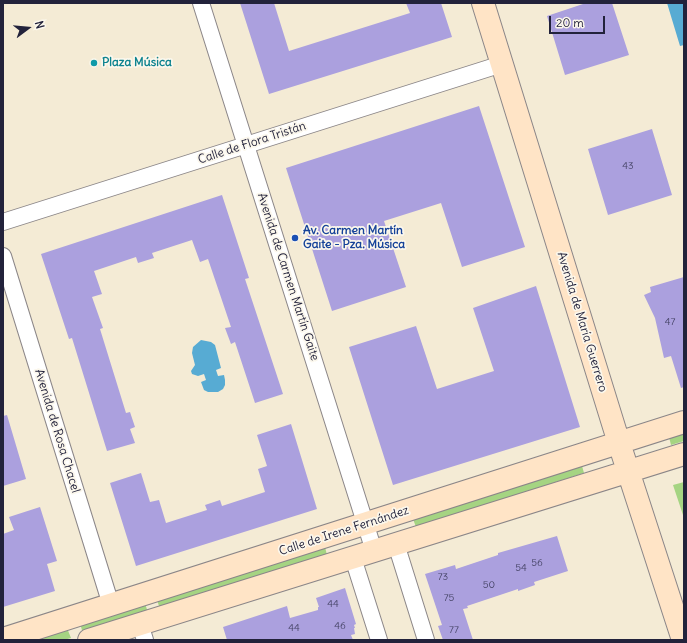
<!DOCTYPE html>
<html>
<head>
<meta charset="utf-8">
<style>
	body { margin:0 }
	#map { position:relative; width:687px; height:643px; overflow:hidden; background:#f4ebd5; font-family:Delius,sans-serif }
	canvas { display:block }
	.frame { position:absolute; inset:0; border:4px solid #22223b; pointer-events:none }
	.north { position:absolute; left:8px; top:8px; width:40px; height:40px; -webkit-text-stroke:3px #fbf7ec; paint-order:stroke; rotate:74deg; font-size:11px; font-weight:700; line-height:16px; text-align:center; color:#22223b }
	.north::after { content:''; display:block; margin:auto; width:14px; height:18px; background:#22223b; clip-path:polygon(50% 0,100% 100%,50% 72%,0 100%) }
	.scale { position:absolute; left:549px; top:16px; width:56px; height:18px; box-sizing:border-box; border:2px solid #22223b; border-top:0; padding-left:5px; font-size:12px; line-height:14px; white-space:nowrap; color:#22223b; -webkit-text-stroke:3px #fbf7ec; paint-order:stroke }
</style>
</head>
<body>
<div id="map">
<canvas width="687" height="643"></canvas>
<div class="frame"></div>
<div class="north">N</div>
<div class="scale">20 m</div>
</div>
<script>
const ctx = document.querySelector('canvas').getContext('2d');
ctx.lineJoin = 'round';
function fill(path, color) { ctx.fillStyle = color; ctx.fill(path, 'evenodd'); }
const poly = rows => new Path2D(rows.map(r => 'M' + r).join(''));
function stroke(path, color, width, dash) { ctx.strokeStyle = color; ctx.lineWidth = width; ctx.lineCap = dash ? 'butt' : 'round'; ctx.setLineDash(dash || []); ctx.stroke(path); }
function write(font, color, halo, rows, align = 'center') {
  ctx.font = font + ' Delius,sans-serif'; ctx.lineWidth = 3.5; ctx.setLineDash([]); ctx.textBaseline = 'middle'; ctx.strokeStyle = halo; ctx.fillStyle = color; for (const [text, x, y, turn = 0] of rows) {
    ctx.save(); ctx.translate(x, y); ctx.rotate((+turn || 0) * Math.PI / 180); ctx.textAlign = isNaN(turn) ? turn : align; if (halo) ctx.strokeText(text, 0, 0); ctx.fillText(text, 0, 0); ctx.restore();
  }
}
const green = poly([
	[684,433,684,441,671,445,669,437],
	[582,466,584,473,416,527,413,519],
	[684,482,684,518,673,485],
	[325,547,327,555,160,609,157,600],
	[145,603,148,613,83,634,80,623],
	[67,628,71,638,64,640,28,640]
]);
const water = poly([
	[667,3,684,3,684,45,680,46],
	[201,340,211,342,215,345,221,368,216,370,218,376,224,375,225,380,225,385,223,389,218,392,208,392,204,390,201,382,206,380,204,374,198,376,192,374,191,371,195,365,192,353,193,347]
]);
const building = poly([
	[240,3,274,3,289,51,410,13,406,3,441,3,452,37,269,94],
	[586,3,612,3,629,55,565,75,547,16],
	[479,106,525,247,462,267,441,203,384,221,406,287,332,311,286,168],
	[652,129,672,195,608,215,588,149],
	[222,195,249,278,245,279,283,394,255,403,235,342,231,344,225,328,231,327,208,259,200,262,192,240,152,253,154,258,138,263,136,257,94,271,102,294,92,297,103,328,100,329,126,413,130,412,135,427,130,429,135,443,107,451,72,338,69,339,41,254],
	[684,277,684,387,681,388,671,356,664,358,655,318,644,295,651,292,650,287],
	[536,286,580,427,393,485,349,347,416,326,437,389,494,371,473,308],
	[7,415,26,479,3,486,3,416],
	[291,424,317,509,136,566,110,483,141,473,150,502,159,500,166,523,207,510,205,505,220,500,222,506,265,492,258,469,267,466,257,435],
	[40,507,57,561,47,564,55,591,3,607,3,534,14,530,9,517],
	[557,536,568,571,534,582,535,585,518,591,518,589,467,606,468,608,463,609,473,640,443,640,438,626,442,625,425,574,455,565,456,569,498,555,498,553],
	[345,588,356,624,354,625,355,628,354,628,355,634,351,635,353,640,227,640,223,627,287,606,290,618,318,610,318,607,319,607,316,598]
]);
const street = poly([
	[201,3,374,551],
	[3,222,502,64],
	[3,256,111,605],
	[396,544,426,640],
	[353,558,379,640],
	[140,624,145,640]
]);
const secondary = poly([
	[483,3,619,443,683,640],
	[3,639,684,422],
	[89,640,684,454]
]);
const markers = [
	[94,63,4,"#0f9aa8"],
	[295,238,4,"#1a4fb4"]
];
const numberNames = [
	["43",628,166],
	["47",670,322],
	["56",537,563],
	["54",521,568],
	["73",443,577],
	["50",489,585],
	["75",449,598],
	["44",333,604],
	["46",340,626],
	["44",294,628],
	["77",454,630]
];
const cultureNames = [
	["Plaza Música",102,63]
];
const streetNames = [
	["Calle de Flora Tristán",252,143,-18],
	["Avenida de Carmen Martín Gaite",288,277,72],
	["Avenida de María Guerrero",582,322,73],
	["Avenida de Rosa Chacel",57,431,73],
	["Calle de Irene Fernández",344,531,-18]
];
const transitNames = [
	["Av. Carmen Martín",303,231],
	["Gaite - Pza. Música",303,245]
];
fill(green, '#a5d482');
fill(water, '#57abd3');
fill(building, '#aba0de');
stroke(street, '#8b8688', 18);
stroke(secondary, '#8b8688', 24);
stroke(street, '#fff', 16);
stroke(secondary, '#ffe4c6', 22);
for (const [x, y, r, color] of markers) { const dot = new Path2D(); dot.arc(x, y, r, 0, 2 * Math.PI); ctx.fillStyle = color; ctx.fill(dot); stroke(dot, '#fbf7ec', 1.5); }
write('10px', '#444264', null, numberNames);
write('bold 12px', '#0d838f', '#fbf7ec', cultureNames, 'left');
write('12px', '#22223b', '#fbf7ec', streetNames);
write('bold 12px', '#164399', '#fbf7ec', transitNames, 'left');
</script>
</body>
</html>
